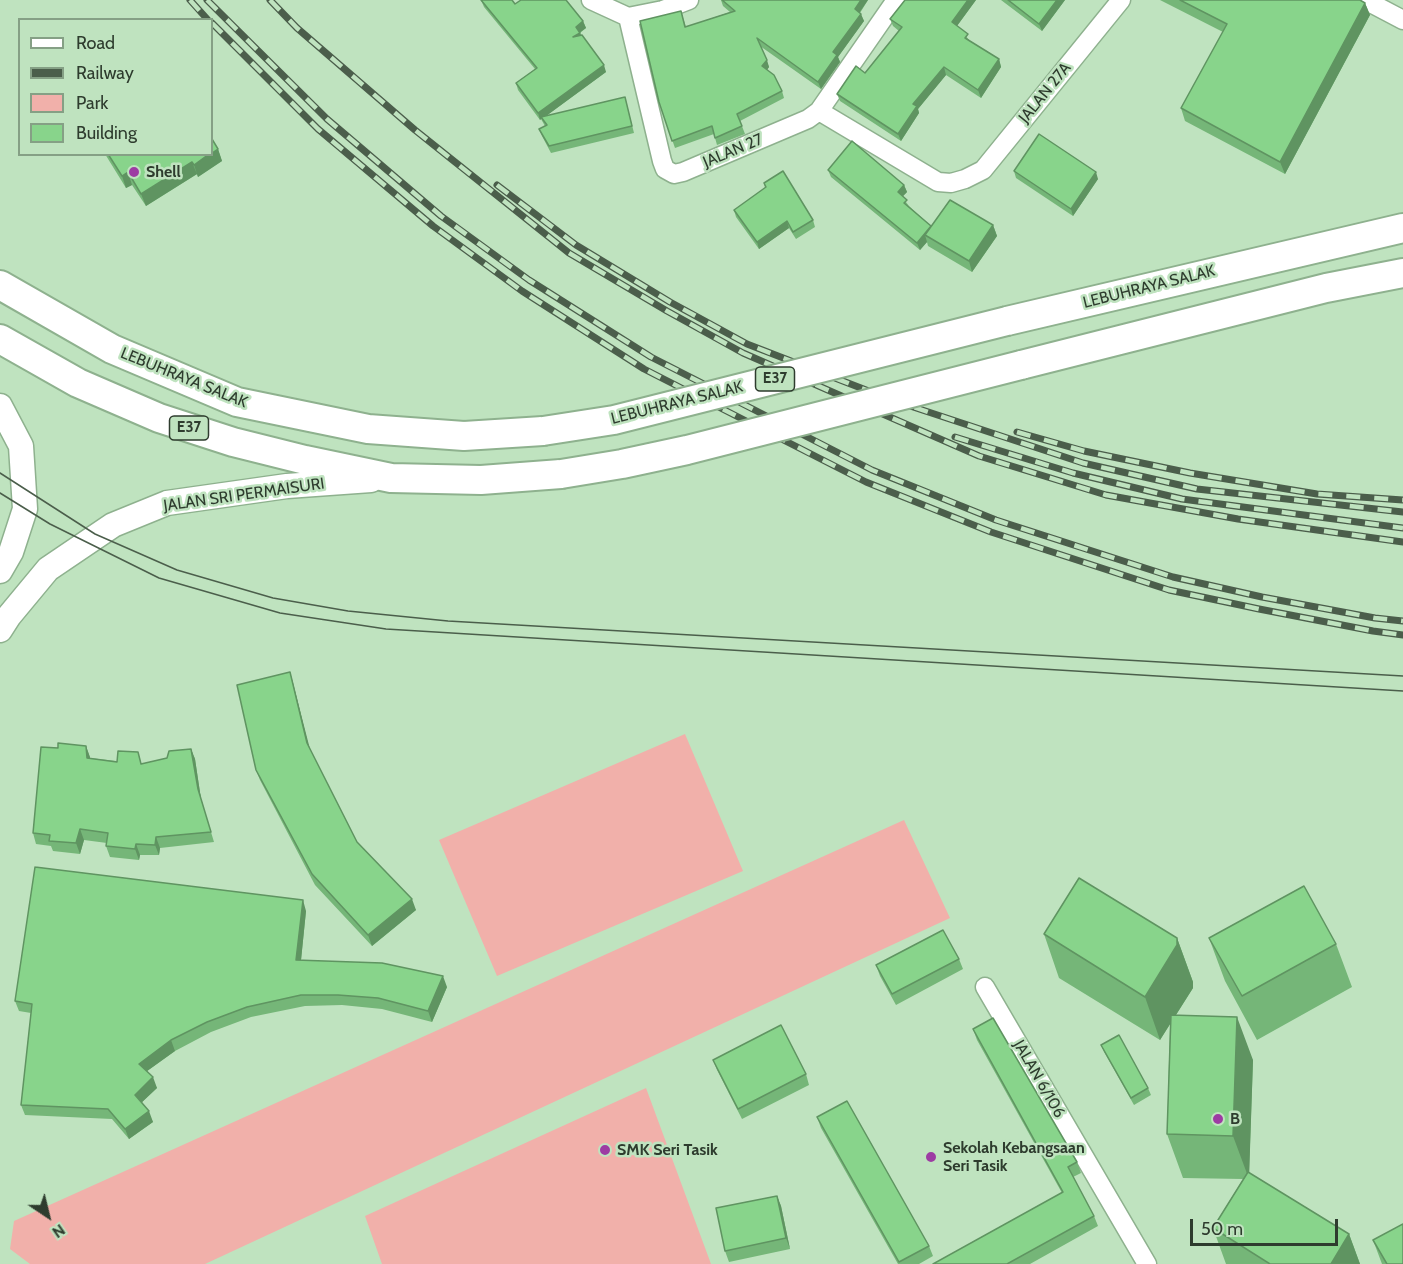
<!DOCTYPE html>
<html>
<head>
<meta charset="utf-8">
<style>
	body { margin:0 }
	#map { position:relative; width:1403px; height:1264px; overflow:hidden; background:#bfe3bf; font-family:Cabin,sans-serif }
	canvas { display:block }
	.legend { position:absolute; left:18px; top:18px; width:195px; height:138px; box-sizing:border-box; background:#bfe3bf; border:2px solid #85a085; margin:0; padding:8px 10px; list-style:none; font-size:18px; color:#2e3c2e }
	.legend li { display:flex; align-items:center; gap:12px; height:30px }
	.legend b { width:30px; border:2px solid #85a085 }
	.north { position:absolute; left:18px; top:1186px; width:60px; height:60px; -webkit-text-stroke:4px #bfe3bf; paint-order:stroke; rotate:145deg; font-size:16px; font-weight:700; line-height:24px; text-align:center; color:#2e3c2e }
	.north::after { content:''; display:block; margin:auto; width:21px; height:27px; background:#2e3c2e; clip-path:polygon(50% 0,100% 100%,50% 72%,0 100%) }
	.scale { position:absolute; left:1190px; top:1219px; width:148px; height:27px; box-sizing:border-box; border:3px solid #2e3c2e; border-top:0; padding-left:8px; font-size:18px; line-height:21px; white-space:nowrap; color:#2e3c2e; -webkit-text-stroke:4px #bfe3bf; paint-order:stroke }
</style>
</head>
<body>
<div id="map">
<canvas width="1403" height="1264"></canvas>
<ul class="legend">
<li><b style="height:8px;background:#fff"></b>Road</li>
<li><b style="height:8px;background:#4b5e4b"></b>Railway</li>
<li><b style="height:16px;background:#f1b0aa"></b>Park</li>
<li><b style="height:16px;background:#88d48b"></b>Building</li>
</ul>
<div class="north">N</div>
<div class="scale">50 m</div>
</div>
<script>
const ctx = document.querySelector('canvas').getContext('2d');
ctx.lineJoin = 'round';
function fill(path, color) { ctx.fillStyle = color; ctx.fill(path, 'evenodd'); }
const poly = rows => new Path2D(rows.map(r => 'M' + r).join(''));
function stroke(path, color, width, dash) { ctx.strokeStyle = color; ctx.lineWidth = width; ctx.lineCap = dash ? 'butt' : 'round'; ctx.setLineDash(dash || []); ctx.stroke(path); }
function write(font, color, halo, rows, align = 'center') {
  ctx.font = font + ' Cabin,sans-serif'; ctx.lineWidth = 5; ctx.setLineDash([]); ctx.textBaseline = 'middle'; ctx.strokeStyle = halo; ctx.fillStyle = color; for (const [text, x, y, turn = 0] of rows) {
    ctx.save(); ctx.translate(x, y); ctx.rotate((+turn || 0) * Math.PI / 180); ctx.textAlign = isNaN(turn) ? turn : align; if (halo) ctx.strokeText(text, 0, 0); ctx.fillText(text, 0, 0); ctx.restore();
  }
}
const green = poly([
	[685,734,743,871,497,976,439,840],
	[904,820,950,918,205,1264,30,1264,10,1249,14,1221],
	[646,1088,711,1264,382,1264,365,1216]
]);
const minor = poly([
	[591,0,628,17],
	[1365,0,1403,20],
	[628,17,662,161,665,169,674,174,683,172,808,119,819,111,896,0],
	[628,17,663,10,689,0],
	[819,111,938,182,951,183,965,179,983,170,1121,0],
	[985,987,1147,1264]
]);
const secondary = poly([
	[0,406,21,446,25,509,11,552,0,571],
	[0,630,9,616,48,569,113,525,167,503,287,486,371,480]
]);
const trunk = poly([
	[0,285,112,349,237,402,368,429,464,436,543,431],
	[1007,321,1403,228],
	[0,339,78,383,159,418,233,442,305,460,391,478,481,480,561,474],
	[1021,365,1326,288,1403,273]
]);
const tram = poly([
	[0,473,95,534,177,570,273,598,348,611,448,621,1403,676],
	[0,493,50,524,159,578,280,613,386,629,1403,691]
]);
const rail = poly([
	[190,0,208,20],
	[207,0,327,119,441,216,529,280,651,357,872,470,996,520,1173,577,1262,597,1375,618,1403,621],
	[270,0,297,28,415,130,569,253,667,311,743,353,979,456,1106,495,1238,519,1403,542],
	[212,23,318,129,433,226,522,291,644,369,866,482,991,532,1169,590,1259,609,1373,631,1403,635],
	[497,185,576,245,670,302,747,344,892,400,1083,463,1197,489,1403,512],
	[1017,432,1084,451,1190,473,1317,494,1403,500],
	[955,437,1073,473,1182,499,1403,528]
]);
const trunkBridge = poly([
	[543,431,614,420,1007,321],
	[561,474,622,464,687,450,1021,365]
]);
const wall = poly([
	[481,0,515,4,583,21,586,28,580,33,581,35,606,72,546,116,625,97,634,133,551,153,542,136,539,129,545,126,541,119,540,120,518,90,516,83,535,69,484,7],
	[721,0,868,0,860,13,864,21,838,57,840,62,821,89,760,46,769,67,767,70,782,91,784,98,740,121,745,134,717,145,714,134,675,148,659,102,681,11,686,27,730,12,723,6],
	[905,0,976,0,957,26,970,41,999,59,1001,67,981,98,946,75,918,109,919,113,901,141,840,101,837,94,865,73,899,31,893,26,890,19],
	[1001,0,1065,0,1042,31],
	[1160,0,1360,0,1365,3,1370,15,1285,174,1185,121,1181,108,1223,32],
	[218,149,222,161,198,177,197,174,146,206,132,185,126,188,105,154,212,154],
	[828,170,904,185,907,192,902,197,909,206,931,226,993,225,997,236,972,272,928,246,927,242,920,250,831,177],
	[1014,171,1098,179,1073,216,1016,178],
	[764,183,813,220,815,227,796,239,789,228,759,249,736,217,734,210,765,188],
	[290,672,293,683,309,748,357,842,416,910,372,946,315,885,260,780,256,770],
	[86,746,90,758,142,764,167,758,191,749,195,759,201,799,214,842,160,848,159,855,140,855,139,860,110,857,106,846,107,843,84,840,80,854,53,851,51,846,36,844,33,833,58,748],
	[306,911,301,960,447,987,432,1022,382,1009,342,1005,305,1006,251,1017,211,1032,175,1051,147,1071,157,1088,142,1102,153,1122,129,1139,112,1119,25,1115,21,1105,31,1013,19,1011,15,1001],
	[1044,934,1177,938,1193,982,1193,988,1176,1015,1253,1060,1249,1173,1349,1234,1360,1264,1226,1264,1213,1228,1243,1179,1183,1178,1167,1134,1170,1024,1160,1040,1059,978],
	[1209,938,1336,944,1352,987,1257,1040,1225,981],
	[959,959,963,969,896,1005,880,976,876,965],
	[973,1029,1077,1162,1081,1173,1073,1177,1094,1216,1098,1226,1030,1264,933,1264,1062,1193,977,1040],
	[1101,1045,1148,1088,1151,1095,1134,1105,1104,1052],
	[713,1060,806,1074,809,1085,742,1119,717,1070],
	[817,1117,929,1246,933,1256,919,1264,898,1264,821,1128],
	[777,1196,781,1206,790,1249,729,1262,725,1251],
	[1373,1240,1403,1264,1382,1264]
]);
const shadedWall = poly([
	[861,0,868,0,857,16,855,9],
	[968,0,976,0,954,30,952,22],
	[1057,0,1065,0,1042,31,1039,24],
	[1365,3,1370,15,1285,174,1280,162],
	[861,14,864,21,838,57,840,62,821,89,818,82,833,52],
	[583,21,586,28,579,33,580,33,583,40,576,44,576,27],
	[999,59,1001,67,981,98,978,90],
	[767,60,769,67,765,73,762,66],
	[604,65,606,72,542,119,541,117,541,119,540,120,538,113],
	[944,67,946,75,918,109,919,113,901,141,898,134,913,104],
	[218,149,222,161,198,177,194,165,209,154,212,154,212,153],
	[192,162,197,174,146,206,141,194],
	[128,172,132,185,126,188,122,176],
	[1096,172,1098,179,1073,216,1071,209],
	[904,185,907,192,900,199,898,192],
	[787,221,789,228,759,249,757,242],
	[993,225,997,236,972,272,969,261],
	[932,226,925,235,927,242,920,250,917,243],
	[290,672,293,683,311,753,307,743],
	[86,746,90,757,90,768,87,758],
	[191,749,195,759,201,799,214,842,198,789],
	[80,829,84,840,80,854,76,843],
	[156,837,160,848,159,855,155,845],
	[136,844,140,855,139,860,135,849],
	[412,899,416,910,372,946,368,935],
	[303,900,306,911,300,970,296,960],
	[1177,938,1193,982,1193,988,1160,1040,1145,997],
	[443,976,447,987,432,1022,428,1011],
	[1237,1017,1253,1060,1249,1179,1233,1136],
	[171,1040,175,1051,143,1074,139,1064],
	[153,1077,157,1088,139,1105,135,1095],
	[149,1111,153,1122,129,1139,125,1129],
	[777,1196,781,1206,790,1249,786,1238],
	[1349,1234,1360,1264,1331,1264]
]);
const building = poly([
	[481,0,512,0,515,4,521,0,566,0,583,21,576,27,580,33,573,37,582,35,604,65,538,113,516,83,537,68,481,0],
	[722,0,861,0,855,9,861,14,833,52,837,55,818,82,757,38,767,60,762,66,774,75,782,91,737,114,742,126,715,138,712,126,672,141,659,102,640,21,681,11,685,27,735,11,722,0],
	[905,0,968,0,952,22,968,34,965,38,999,59,978,90,944,67,913,104,917,106,898,134,837,94,856,66,865,73,902,27,890,19,905,0],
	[1008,0,1057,0,1039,24,1008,0],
	[1180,0,1360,0,1365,3,1280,162,1181,108,1227,24,1180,0],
	[625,97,632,126,549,146,539,129,547,125,541,117,625,97],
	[1039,134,1096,172,1071,209,1014,171,1039,134],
	[212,139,218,149,212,153,212,139],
	[852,141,904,185,898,192,907,200,904,203,931,226,917,243,828,170,852,141],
	[108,154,209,154,194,165,192,162,141,194,128,172,122,176,108,154],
	[783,171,813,220,793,232,787,221,757,242,734,210,766,187,764,183,783,171],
	[950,200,993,225,969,261,925,235,950,200],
	[290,672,307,743,357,842,412,899,368,935,312,874,256,770,237,685,290,672],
	[58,743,86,746,87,758,117,762,118,751,138,752,141,764,167,758,169,751,191,749,198,789,211,832,156,837,155,845,136,844,135,849,106,846,108,833,80,829,76,843,49,841,50,835,33,833,41,747,58,748,58,743],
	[35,867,303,900,296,960,382,963,443,976,428,1011,378,998,338,995,301,995,247,1007,207,1022,171,1040,139,1064,153,1077,135,1095,149,1111,125,1129,108,1109,21,1105,32,1004,15,1001,35,867],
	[1079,878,1177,938,1177,945,1145,997,1044,934,1079,878],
	[1304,886,1336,944,1242,996,1209,938,1304,886],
	[943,930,959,959,892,994,876,965,943,930],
	[1171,1015,1237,1017,1233,1136,1167,1134,1171,1015],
	[993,1018,1077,1162,1068,1167,1094,1216,1007,1264,933,1264,1063,1192,973,1029,993,1018],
	[781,1025,806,1074,738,1109,713,1060,781,1025],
	[1119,1035,1148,1088,1131,1098,1101,1045,1119,1035],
	[847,1101,929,1246,899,1262,817,1117,847,1101],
	[1248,1172,1349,1234,1331,1264,1270,1264,1213,1228,1248,1172],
	[777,1196,786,1238,725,1251,716,1208,777,1196],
	[1403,1224,1403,1264,1387,1264,1373,1240,1403,1224]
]);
const markers = [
	[134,172,6,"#9d3ca3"],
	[1218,1119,6,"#9d3ca3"],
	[605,1150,6,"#9d3ca3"],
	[931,1157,6,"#9d3ca3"]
];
const shields = [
	[775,379,39],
	[189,428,39]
];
const shieldNames = [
	["E37",775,379],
	["E37",189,428]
];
const streetNames = [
	["JALAN 27A",1045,93,-51],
	["JALAN 27",733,151,-23],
	["LEBUHRAYA SALAK",1149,287,-14],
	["LEBUHRAYA SALAK",184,378,22],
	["LEBUHRAYA SALAK",677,403,-14],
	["JALAN SRI PERMAISURI",244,495,-8],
	["JALAN 6/106",1039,1079,60]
];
const poiNames = [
	["Shell",146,172],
	["B",1230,1119],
	["Sekolah Kebangsaan",943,1148],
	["Seri Tasik",943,1166],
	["SMK Seri Tasik",617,1150]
];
fill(green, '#f1b0aa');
stroke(minor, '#8eb18e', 21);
stroke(secondary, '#8eb18e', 27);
stroke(trunk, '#8eb18e', 32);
stroke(minor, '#fff', 18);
stroke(secondary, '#fff', 24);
stroke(trunk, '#fff', 28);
stroke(tram, '#4b5e4b', 1.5);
stroke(rail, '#4b5e4b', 7);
stroke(rail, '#bfe3bf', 4.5, [14]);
stroke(trunkBridge, '#8eb18e', 32, []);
stroke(trunkBridge, '#fff', 28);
fill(wall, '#75b678');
fill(shadedWall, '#5f9461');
fill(building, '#88d48b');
stroke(building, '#5f9461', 1.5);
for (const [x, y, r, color] of markers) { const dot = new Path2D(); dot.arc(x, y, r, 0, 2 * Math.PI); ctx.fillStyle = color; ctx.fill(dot); stroke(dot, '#bfe3bf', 2); }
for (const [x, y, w] of shields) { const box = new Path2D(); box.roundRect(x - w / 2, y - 12, w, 24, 4.5); ctx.fillStyle = '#bfe3bf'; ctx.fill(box); stroke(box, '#2e3c2e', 1.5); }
write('bold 15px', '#2e3c2e', null, shieldNames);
write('16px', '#2e3c2e', '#bfe3bf', streetNames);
write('bold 16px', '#2e3c2e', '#bfe3bf', poiNames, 'left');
</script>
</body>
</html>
